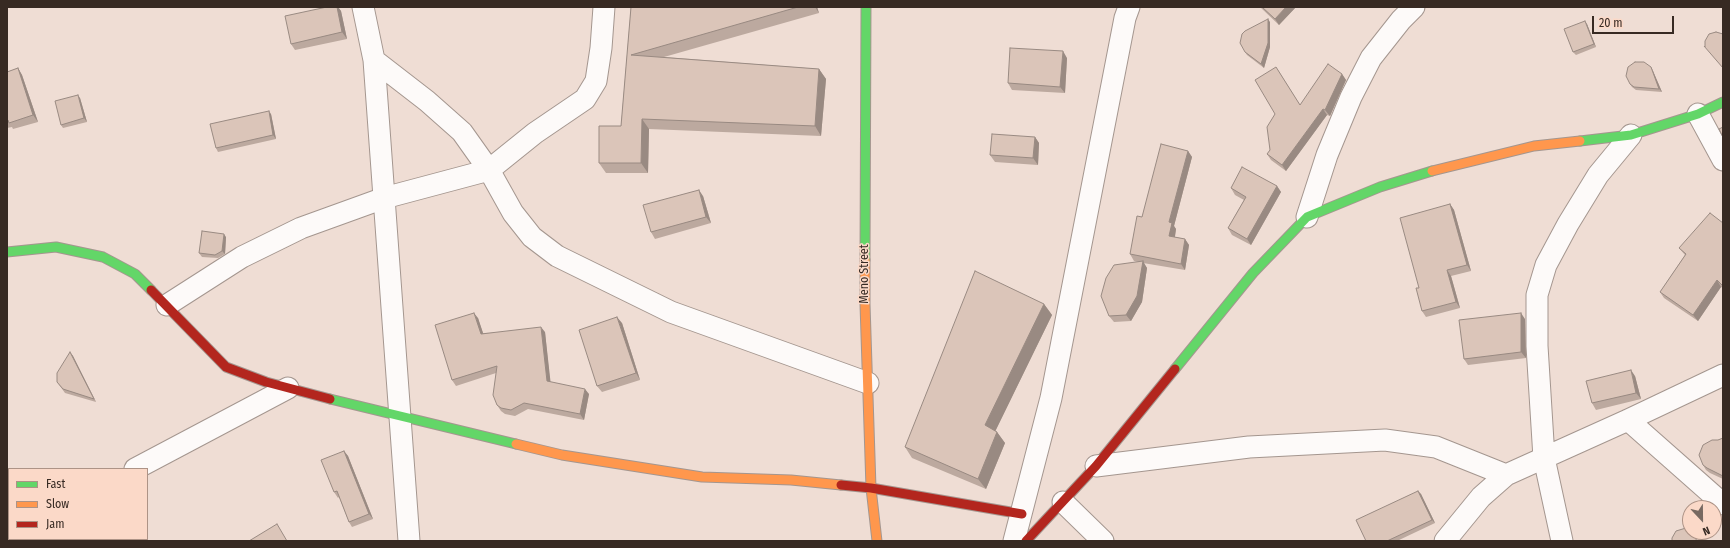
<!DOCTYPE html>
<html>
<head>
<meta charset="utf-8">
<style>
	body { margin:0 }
	#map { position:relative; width:1730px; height:548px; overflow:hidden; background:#efddd4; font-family:"Fira Sans Condensed",sans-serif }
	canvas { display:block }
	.frame { position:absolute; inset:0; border:8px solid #372a23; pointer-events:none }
	.legend { position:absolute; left:8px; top:468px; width:140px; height:72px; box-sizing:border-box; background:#fbd9c8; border:1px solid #ad9386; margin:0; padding:5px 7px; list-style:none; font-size:12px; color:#372a23 }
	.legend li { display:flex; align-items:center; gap:8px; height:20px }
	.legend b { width:20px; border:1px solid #ad9386 }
	.north { position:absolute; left:1682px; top:500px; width:40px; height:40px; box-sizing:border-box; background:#fbd9c8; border:1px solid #ad9386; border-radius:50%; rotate:158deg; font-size:11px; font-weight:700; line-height:16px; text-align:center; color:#372a23 }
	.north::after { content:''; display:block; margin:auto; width:14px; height:18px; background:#776961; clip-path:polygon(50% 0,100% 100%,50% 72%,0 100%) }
	.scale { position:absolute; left:1592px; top:16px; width:82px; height:18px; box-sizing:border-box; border:2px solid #372a23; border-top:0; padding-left:5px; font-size:12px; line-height:14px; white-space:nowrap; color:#372a23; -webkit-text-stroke:3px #fbd9c8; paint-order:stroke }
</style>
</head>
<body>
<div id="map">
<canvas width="1730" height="548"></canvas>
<div class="frame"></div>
<ul class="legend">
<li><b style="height:5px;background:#63d668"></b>Fast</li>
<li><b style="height:5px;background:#ff974d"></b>Slow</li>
<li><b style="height:5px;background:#b3261e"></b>Jam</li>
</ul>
<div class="north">N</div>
<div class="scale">20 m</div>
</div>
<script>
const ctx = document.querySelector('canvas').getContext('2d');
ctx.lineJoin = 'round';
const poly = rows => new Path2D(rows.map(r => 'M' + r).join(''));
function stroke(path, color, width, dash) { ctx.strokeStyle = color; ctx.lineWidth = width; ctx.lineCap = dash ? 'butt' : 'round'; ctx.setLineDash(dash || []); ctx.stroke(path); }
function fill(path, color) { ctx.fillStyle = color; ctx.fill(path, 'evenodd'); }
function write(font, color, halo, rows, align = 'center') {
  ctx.font = font + ' "Fira Sans Condensed",sans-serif'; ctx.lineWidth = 3; ctx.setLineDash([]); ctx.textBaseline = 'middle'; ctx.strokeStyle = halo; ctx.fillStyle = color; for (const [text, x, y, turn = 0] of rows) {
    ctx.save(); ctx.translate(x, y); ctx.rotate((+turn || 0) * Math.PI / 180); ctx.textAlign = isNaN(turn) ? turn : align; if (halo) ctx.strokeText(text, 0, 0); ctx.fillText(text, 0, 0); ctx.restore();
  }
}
const street = poly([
	[363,7,374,60,409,541],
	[374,60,427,101,462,132,489,170,513,213,532,237,557,256,671,312,868,383],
	[1698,114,1723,160],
	[1307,217,1327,155,1351,97,1371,58,1401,20,1414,7],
	[167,305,242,257,301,228,384,198,489,170,535,133,585,99,596,81,601,48,604,7],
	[1628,420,1723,504],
	[1096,466,1249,447,1385,440,1436,447,1506,475],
	[135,469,288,388],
	[1063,502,1103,541],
	[7,538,9,537],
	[67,539,69,541],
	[1014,541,1051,398,1125,18,1129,7],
	[1445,541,1481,497,1506,475,1628,420,1723,375],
	[1562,541,1544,458,1537,346,1537,295,1546,265,1568,224,1598,175,1631,135]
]);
const fast = poly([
	[1580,141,1631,135,1698,114,1723,102],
	[7,252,56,247,103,257,135,274,151,290],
	[865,260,866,7],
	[1175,369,1253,273,1307,217,1380,187,1432,171],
	[330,399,516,444]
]);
const slow = poly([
	[1432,171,1534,146,1580,141],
	[865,260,865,304,871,488,877,541],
	[516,444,562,455,702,477,791,480,841,485]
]);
const jam = poly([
	[151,290,226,367,266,382,330,399],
	[841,485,871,488,1022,514],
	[1026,541,1096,466,1175,369]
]);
const wall = poly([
	[327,7,338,7,341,11,347,39,295,50,291,44],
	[631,7,817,7,819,13,664,57,819,69,826,79,821,136,649,129,648,173,606,173,599,163,621,126],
	[1260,7,1296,7,1279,25],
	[1270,22,1270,47,1264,68,1247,55,1245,52],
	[1587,24,1596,47,1576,55,1573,52],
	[1067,58,1065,93,1012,90,1008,83],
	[1276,67,1300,105,1342,74,1346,80,1330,116,1327,115,1286,171,1271,160,1267,154,1270,150,1275,114],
	[1651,67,1653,71,1662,92,1636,90,1632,87,1630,84],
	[18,68,22,75,38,122,13,129,12,127,7,128,7,72],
	[80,98,87,122,63,128,61,125],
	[271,114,276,139,218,152,216,148],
	[1035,137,1039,143,1038,165,995,162,990,155],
	[1188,151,1192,157,1174,226,1176,229,1175,237,1185,239,1189,245,1185,270,1143,263,1147,268,1142,302,1131,321,1114,322,1109,316,1139,262,1134,261,1130,254,1142,217],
	[1277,186,1281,192,1251,245,1232,235,1228,228,1244,200,1235,195,1231,188],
	[703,196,711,223,655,239,651,232],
	[1450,204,1454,210,1471,271,1451,276,1460,308,1426,317,1422,311,1419,288],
	[1723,223,1723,288,1721,287,1698,321,1664,298,1660,292,1685,255,1679,248],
	[226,237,225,254,218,258,202,257,199,253],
	[1044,304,1052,315,995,431,997,432,1005,443,986,489,912,458,905,447],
	[478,318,483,333,545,332,550,382,589,394,584,420,528,409,515,416,505,414,501,411,497,405,496,373,456,386,452,380],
	[1525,319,1526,358,1468,365,1464,359],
	[622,323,640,380,602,392,597,386],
	[70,352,73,356,96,402,65,393,57,382],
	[1635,376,1641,399,1596,410,1592,403],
	[1723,438,1723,479,1710,473,1706,470,1703,465,1718,440],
	[344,451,348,456,373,519,352,527,349,522,339,497,338,498,334,492],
	[1418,491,1421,494,1435,523,1397,541,1366,541]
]);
const shadedWall = poly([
	[337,7,338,7,341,11,347,39,342,32],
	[815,7,817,7,819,13],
	[1286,7,1296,7,1279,25,1275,19],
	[1268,19,1270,22,1270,47,1264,68,1261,64],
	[1585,21,1587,24,1596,47,1594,44],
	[1063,51,1067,58,1065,93,1060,87],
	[1651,67,1653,71,1662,92,1659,89],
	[18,68,22,75,38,122,33,115],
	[819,69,826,79,821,136,815,126],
	[1342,74,1346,80,1330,116,1325,110],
	[78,95,80,98,87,122,84,118],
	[1323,109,1327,115,1286,171,1282,165],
	[269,111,271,114,276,139,273,135],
	[642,119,649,129,648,173,641,163],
	[1035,137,1039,143,1038,165,1033,158],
	[1188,151,1192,157,1174,226,1176,229,1174,242,1169,236,1169,222],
	[1277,186,1281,192,1251,245,1247,239],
	[699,190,703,196,711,223,706,217],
	[1450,204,1454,210,1471,271,1467,265],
	[224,234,226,237,225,254,222,251],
	[1185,239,1189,245,1185,270,1181,264],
	[1143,261,1147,268,1142,302,1131,321,1126,315],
	[1447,270,1451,276,1460,308,1456,302],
	[1717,280,1721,287,1698,321,1693,315],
	[1044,304,1052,315,993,436,985,425],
	[474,313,478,318,485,339,481,334],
	[1521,313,1525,319,1526,358,1521,352],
	[617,317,622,323,640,380,636,373],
	[541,327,545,332,551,386,547,381],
	[70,352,73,356,96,402,94,399],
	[1631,370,1635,376,1641,399,1636,393],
	[585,389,589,394,584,420,580,414],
	[997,432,1005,443,986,489,978,479],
	[344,451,348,456,373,519,369,514],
	[1418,491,1421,494,1435,523,1432,520]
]);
const building = poly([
	[327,7,337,7,342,32,291,44,285,16,327,7],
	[631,7,798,7,631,55,819,69,815,126,642,119,641,163,599,163,599,126,621,126,631,7],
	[1262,7,1286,7,1275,19,1262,7],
	[1268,19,1268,43,1261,64,1245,52,1240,43,1242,34,1245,31,1268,19],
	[1585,21,1594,44,1573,52,1564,29,1585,21],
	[1716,32,1723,34,1723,68,1704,46,1705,47,1705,41,1709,34,1716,32],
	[1010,48,1063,51,1060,87,1008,83,1010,48],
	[1635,62,1644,62,1651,67,1659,89,1634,87,1630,84,1626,76,1628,67,1635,62],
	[1328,64,1342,74,1325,110,1323,109,1282,165,1267,154,1270,150,1267,127,1275,114,1255,80,1276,67,1300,105,1328,64],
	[18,68,33,115,9,123,8,120,7,121,7,72,18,68],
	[78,95,84,118,61,125,55,101,78,95],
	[269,111,273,135,216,148,210,124,269,111],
	[1723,127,1723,137,1719,129,1723,127],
	[992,134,1035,137,1033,158,990,155,992,134],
	[1161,144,1188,151,1169,222,1172,223,1169,236,1185,239,1181,264,1130,254,1137,216,1142,217,1161,144],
	[1242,167,1277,186,1247,239,1228,228,1246,197,1231,188,1242,167],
	[699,190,706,217,651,232,643,205,699,190],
	[1450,204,1467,265,1447,270,1456,302,1422,311,1416,288,1419,288,1400,218,1450,204],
	[1710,213,1723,223,1723,286,1717,280,1693,315,1660,292,1686,254,1679,248,1710,213],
	[202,231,224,234,222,251,215,255,199,253,202,231],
	[1143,261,1137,296,1126,315,1109,316,1101,296,1106,278,1114,265,1143,261],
	[975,271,1044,304,985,425,997,432,978,479,905,447,975,271],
	[474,313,481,334,541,327,547,381,585,389,580,414,524,403,511,410,501,408,497,405,493,395,497,366,452,380,435,325,474,313],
	[1521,313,1521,352,1464,359,1459,320,1521,313],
	[617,317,636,373,597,386,579,330,617,317],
	[70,352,94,399,63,389,57,382,57,373,70,352],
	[1631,370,1636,393,1592,403,1586,381,1631,370],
	[1723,438,1723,476,1707,468,1703,465,1699,455,1703,445,1712,440,1718,440,1723,438],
	[344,451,369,514,349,522,337,491,334,492,321,460,344,451],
	[1418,491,1432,520,1387,541,1366,541,1356,520,1418,491],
	[277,524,287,541,249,541,277,524],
	[1686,528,1690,531,1690,532,1691,532,1693,534,1697,541,1672,541,1672,538,1676,531,1686,528]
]);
const streetNames = [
	["Meno Street",865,274,-90]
];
stroke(street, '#a4968f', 23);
stroke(fast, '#a4968f', 11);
stroke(slow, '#a4968f', 11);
stroke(jam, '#a4968f', 11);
stroke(street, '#fdfaf9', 21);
stroke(fast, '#63d668', 9);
stroke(slow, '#ff974d', 9);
stroke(jam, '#b3261e', 9);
fill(wall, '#bca99f');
fill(shadedWall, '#998a82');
fill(building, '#dbc5b9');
stroke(building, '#998a82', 1);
write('12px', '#372a23', '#fbd9c8', streetNames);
</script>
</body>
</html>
